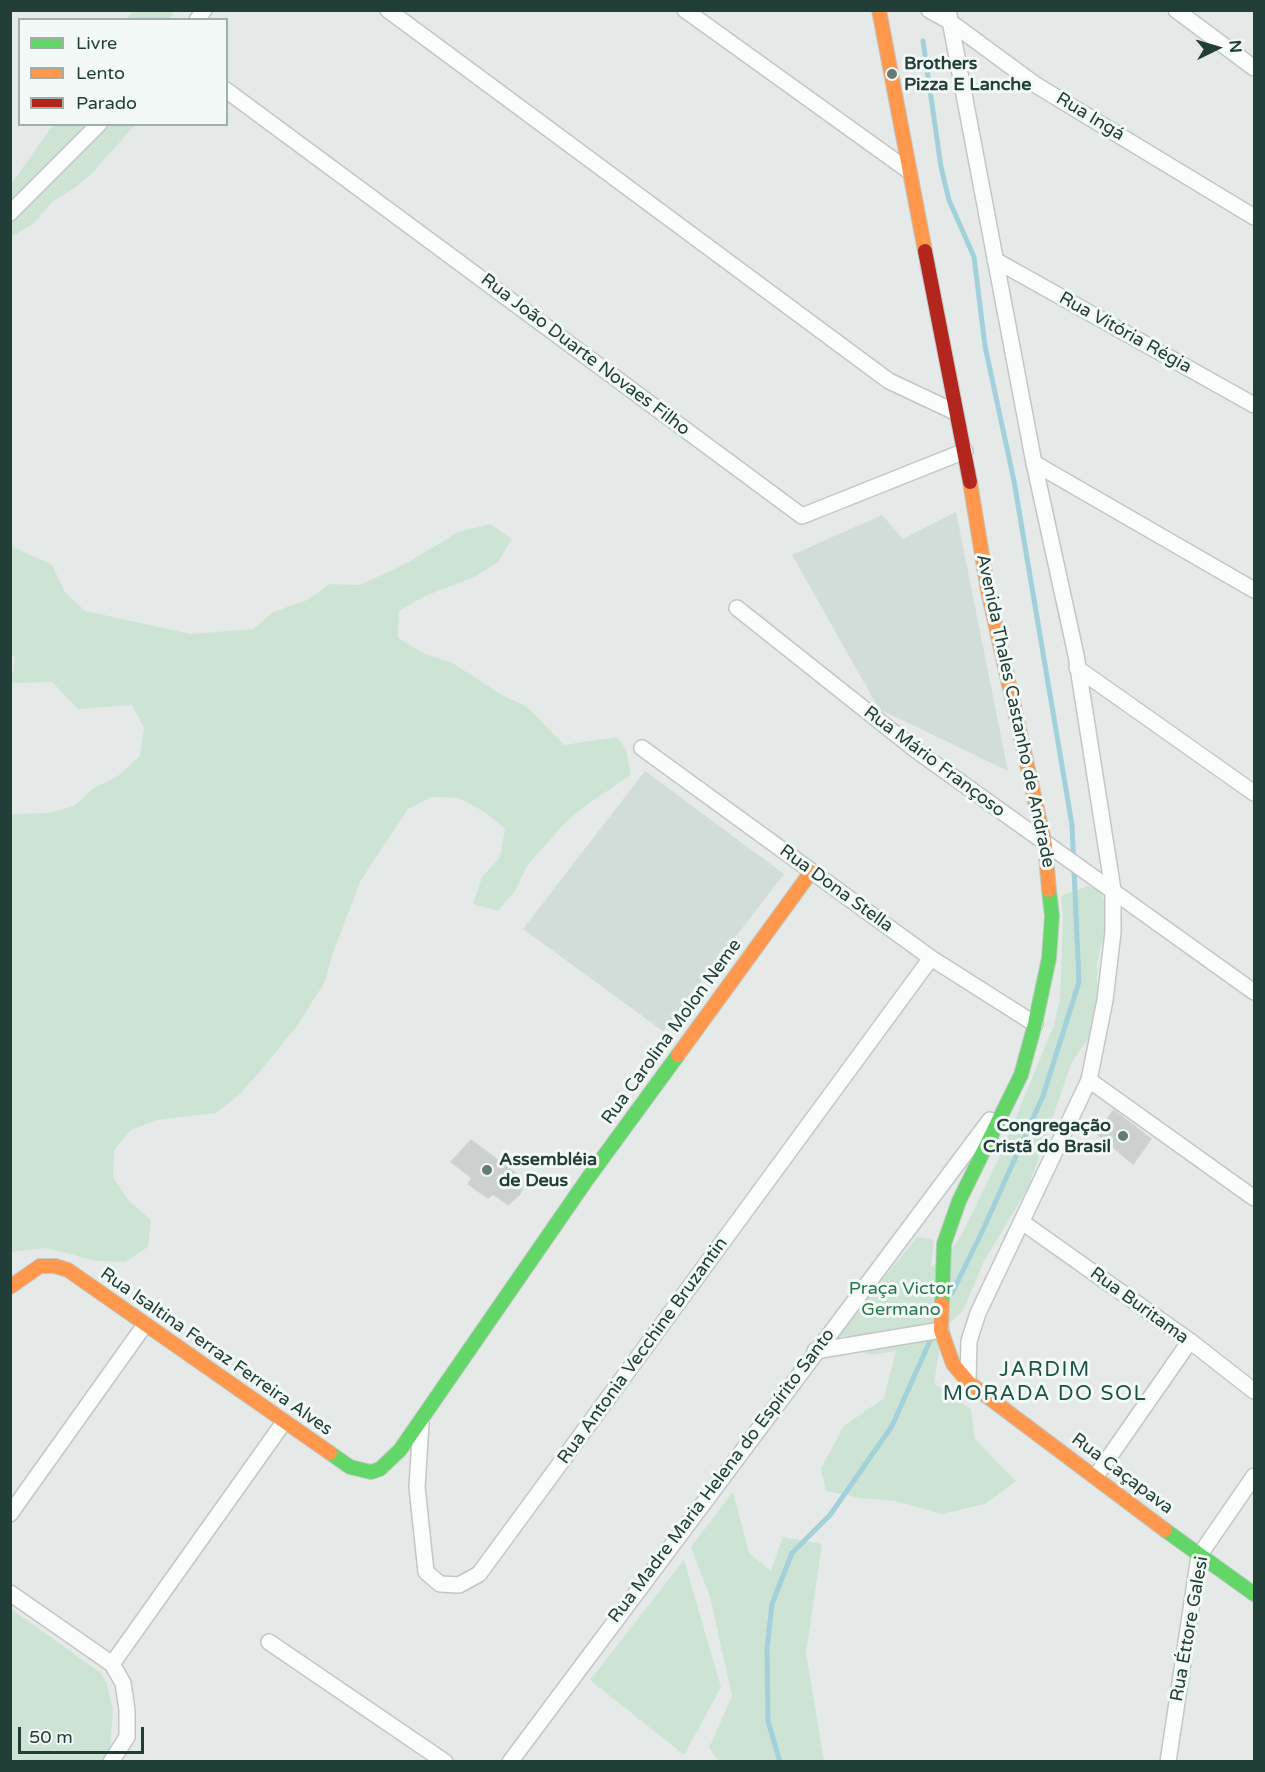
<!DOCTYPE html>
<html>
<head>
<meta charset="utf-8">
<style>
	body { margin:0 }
	#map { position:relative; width:1265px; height:1772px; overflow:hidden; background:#e5eae8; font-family:"Varela Round",sans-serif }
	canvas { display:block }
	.frame { position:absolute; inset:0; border:12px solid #213f38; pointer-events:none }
	.legend { position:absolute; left:18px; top:18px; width:210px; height:108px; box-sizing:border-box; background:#f3f9f6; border:2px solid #9fafaa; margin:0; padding:8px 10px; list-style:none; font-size:18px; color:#213f38 }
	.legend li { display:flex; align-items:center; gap:12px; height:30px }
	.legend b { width:30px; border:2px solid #9fafaa }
	.north { position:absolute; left:1187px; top:18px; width:60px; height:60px; -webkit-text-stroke:4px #f3f9f6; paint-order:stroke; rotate:85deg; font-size:16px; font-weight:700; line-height:24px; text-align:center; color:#213f38 }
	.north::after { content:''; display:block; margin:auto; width:21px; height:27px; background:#213f38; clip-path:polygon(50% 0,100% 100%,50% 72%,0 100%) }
	.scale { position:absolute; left:18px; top:1727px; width:126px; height:27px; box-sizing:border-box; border:3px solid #213f38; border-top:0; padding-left:8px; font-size:18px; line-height:21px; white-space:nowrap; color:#213f38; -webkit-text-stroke:4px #f3f9f6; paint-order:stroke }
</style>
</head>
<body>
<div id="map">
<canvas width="1265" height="1772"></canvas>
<div class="frame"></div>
<ul class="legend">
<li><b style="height:8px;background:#63d668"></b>Livre</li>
<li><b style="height:8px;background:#ff974d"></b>Lento</li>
<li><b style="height:8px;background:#b3261e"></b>Parado</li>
</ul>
<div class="north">N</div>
<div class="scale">50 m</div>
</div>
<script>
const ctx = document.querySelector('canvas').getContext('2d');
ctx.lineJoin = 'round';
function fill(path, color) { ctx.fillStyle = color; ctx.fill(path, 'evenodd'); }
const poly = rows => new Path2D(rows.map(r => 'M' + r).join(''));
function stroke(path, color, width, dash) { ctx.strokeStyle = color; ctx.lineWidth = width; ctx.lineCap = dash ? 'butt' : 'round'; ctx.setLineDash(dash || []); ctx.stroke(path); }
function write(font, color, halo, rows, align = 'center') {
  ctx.font = font + ' "Varela Round",sans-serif'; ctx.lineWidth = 6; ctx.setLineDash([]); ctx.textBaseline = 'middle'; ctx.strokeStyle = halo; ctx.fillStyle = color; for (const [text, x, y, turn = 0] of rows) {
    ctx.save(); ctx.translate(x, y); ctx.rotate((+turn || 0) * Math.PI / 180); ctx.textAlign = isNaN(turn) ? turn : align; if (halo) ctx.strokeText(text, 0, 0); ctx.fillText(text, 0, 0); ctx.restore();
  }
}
const built = poly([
	[956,512,1008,771,879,709,792,555,882,515,903,539],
	[645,771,784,874,663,1031,523,929]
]);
const green = poly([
	[133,11,133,10,174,11,170,19,127,19],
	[53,125,135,125,95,170,76,187,53,201,34,223,11,237,11,184],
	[490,524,512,539,498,562,474,577,425,596,399,611,398,638,423,653,454,664,502,695,527,707,564,745,617,737,626,749,631,775,582,808,562,826,527,866,515,891,498,911,473,904,482,877,500,857,505,829,485,812,458,798,431,797,408,809,361,880,332,955,325,982,296,1027,257,1075,239,1095,216,1113,157,1120,131,1130,114,1150,113,1177,128,1200,151,1220,148,1247,125,1262,97,1261,46,1248,11,1252,11,814,48,813,74,806,94,788,118,776,140,756,144,728,132,705,78,709,52,682,11,683,15,657,10,653,11,546,52,565,65,592,85,611,191,634,253,629,273,612,307,600,330,584,360,585,409,562,458,532],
	[1087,886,1101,891,1106,906,1106,926,1097,963,1097,1003,1089,1037,1072,1062,1028,1188,984,1261,963,1311,943,1328,934,1383,971,1409,975,1439,1016,1481,985,1504,942,1514,895,1501,860,1498,826,1491,821,1468,844,1426,884,1398,896,1351,870,1355,845,1343,849,1335,835,1338,917,1237,934,1240,931,1267,944,1259,961,1236,999,1158,1054,1025,1060,1000,1063,917,1061,896],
	[733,1492,749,1553,771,1571,783,1537,822,1544,806,1653,824,1761,719,1761,709,1748,732,1696,710,1597,691,1547],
	[684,1560,721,1687,684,1755,590,1680],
	[10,1608,101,1673,107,1684,113,1710,109,1762,11,1761]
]);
const stream = poly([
	[923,41,941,167,949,200,974,257,985,346,1014,481,1072,825,1079,982,1043,1096,982,1232,952,1293],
	[780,1762,768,1721,767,1649,772,1604,792,1553,830,1515,892,1426,933,1334]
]);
const building = poly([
	[1114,1110,1151,1139,1133,1164,1096,1133,1114,1110],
	[471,1140,525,1180,520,1194,508,1205,493,1194,488,1198,468,1184,472,1178,451,1162,471,1140]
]);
const street = poly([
	[388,10,889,381,955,412],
	[685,10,909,171],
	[929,10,949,21,1036,85,1254,217],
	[948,10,1034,463,1076,655,1113,890,1113,932,1105,1000,1089,1080,978,1313,969,1341,968,1382],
	[1176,10,1254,68],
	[197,20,204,10],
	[226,90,802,516,965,451],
	[10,213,99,124],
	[995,260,1254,405],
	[1034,463,1254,590],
	[737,608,917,751,1254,992],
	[1077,668,1254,793],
	[642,748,931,958,1035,1024],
	[1089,1080,1254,1198],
	[1022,1222,1190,1341,1254,1391],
	[815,1351,941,1330],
	[421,1423,417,1487,426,1572,440,1584,459,1585,479,1574,931,958],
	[1096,1476,1190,1341],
	[10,1514,144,1326],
	[10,1593,112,1664,123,1683,127,1710,127,1737,111,1762],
	[269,1642,445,1762],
	[112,1664,284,1422],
	[510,1762,990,1120],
	[1168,1762,1199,1556,1254,1476]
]);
const fast = poly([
	[942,1304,944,1244,959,1201,1021,1075,1035,1024,1049,958,1052,916,1049,890],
	[330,1453,350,1467,371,1472,380,1469,400,1450,588,1178,678,1055],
	[1165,1530,1254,1594]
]);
const slow = poly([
	[879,10,925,251],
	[970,482,988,591,1045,845,1049,890],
	[678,1055,811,872],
	[10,1287,40,1266,55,1266,68,1270,330,1453],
	[942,1304,941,1330,953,1364,968,1382,1165,1530]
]);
const jam = poly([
	[925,251,970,482]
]);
const markers = [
	[892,74,6,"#667b76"],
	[1123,1136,6,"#667b76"],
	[487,1170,6,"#667b76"]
];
const poiNames = [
	["Brothers",904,64],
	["Pizza E Lanche",904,85],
	["Congregação",1111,1126,"right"],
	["Cristã do Brasil",1111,1147,"right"],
	["Assembléia",499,1160],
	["de Deus",499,1181]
];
const streetNames = [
	["Rua Ingá",1090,117,31],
	["Rua Vitória Régia",1125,333,29],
	["Rua João Duarte Novaes Filho",585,355,37],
	["Avenida Thales Castanho de Andrade",1015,711,78],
	["Rua Mário Françoso",934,762,37],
	["Rua Dona Stella",836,889,36],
	["Rua Carolina Molon Neme",672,1032,-54],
	["Rua Buritama",1139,1306,36],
	["Rua Antonia Vecchine Bruzantin",643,1351,-54],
	["Rua Isaltina Ferraz Ferreira Alves",216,1352,35],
	["Rua Caçapava",1122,1474,37],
	["Rua Madre Maria Helena do Espírito Santo",722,1476,-53],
	["Rua Éttore Galesi",1190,1629,-80]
];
const parkNames = [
	["Praça Victor",901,1289],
	["Germano",901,1310]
];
const quarterNames = [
	["JARDIM",1045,1370],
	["MORADA DO SOL",1045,1394]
];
fill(built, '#d2dcd8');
fill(green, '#cde4d5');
stroke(stream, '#a3d1db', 5);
fill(building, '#ccd1cf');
stroke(building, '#cdd3d1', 1.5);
stroke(street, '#c2c7c5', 18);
stroke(fast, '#c0c8c5', 16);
stroke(slow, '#c0c8c5', 16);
stroke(jam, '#c0c8c5', 16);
stroke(street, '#fbfcfc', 15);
stroke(fast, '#63d668', 14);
stroke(slow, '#ff974d', 14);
stroke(jam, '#b3261e', 14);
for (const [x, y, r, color] of markers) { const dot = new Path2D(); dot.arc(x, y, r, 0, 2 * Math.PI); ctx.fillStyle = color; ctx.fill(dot); stroke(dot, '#f3f9f6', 2); }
write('bold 18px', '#213f38', '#f3f9f6', poiNames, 'left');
write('18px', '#213f38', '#f3f9f6', streetNames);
write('18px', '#29784b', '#f3f9f6', parkNames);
ctx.letterSpacing = '1.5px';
write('21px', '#1c5347', '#f3f9f6', quarterNames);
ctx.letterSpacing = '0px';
</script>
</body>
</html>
